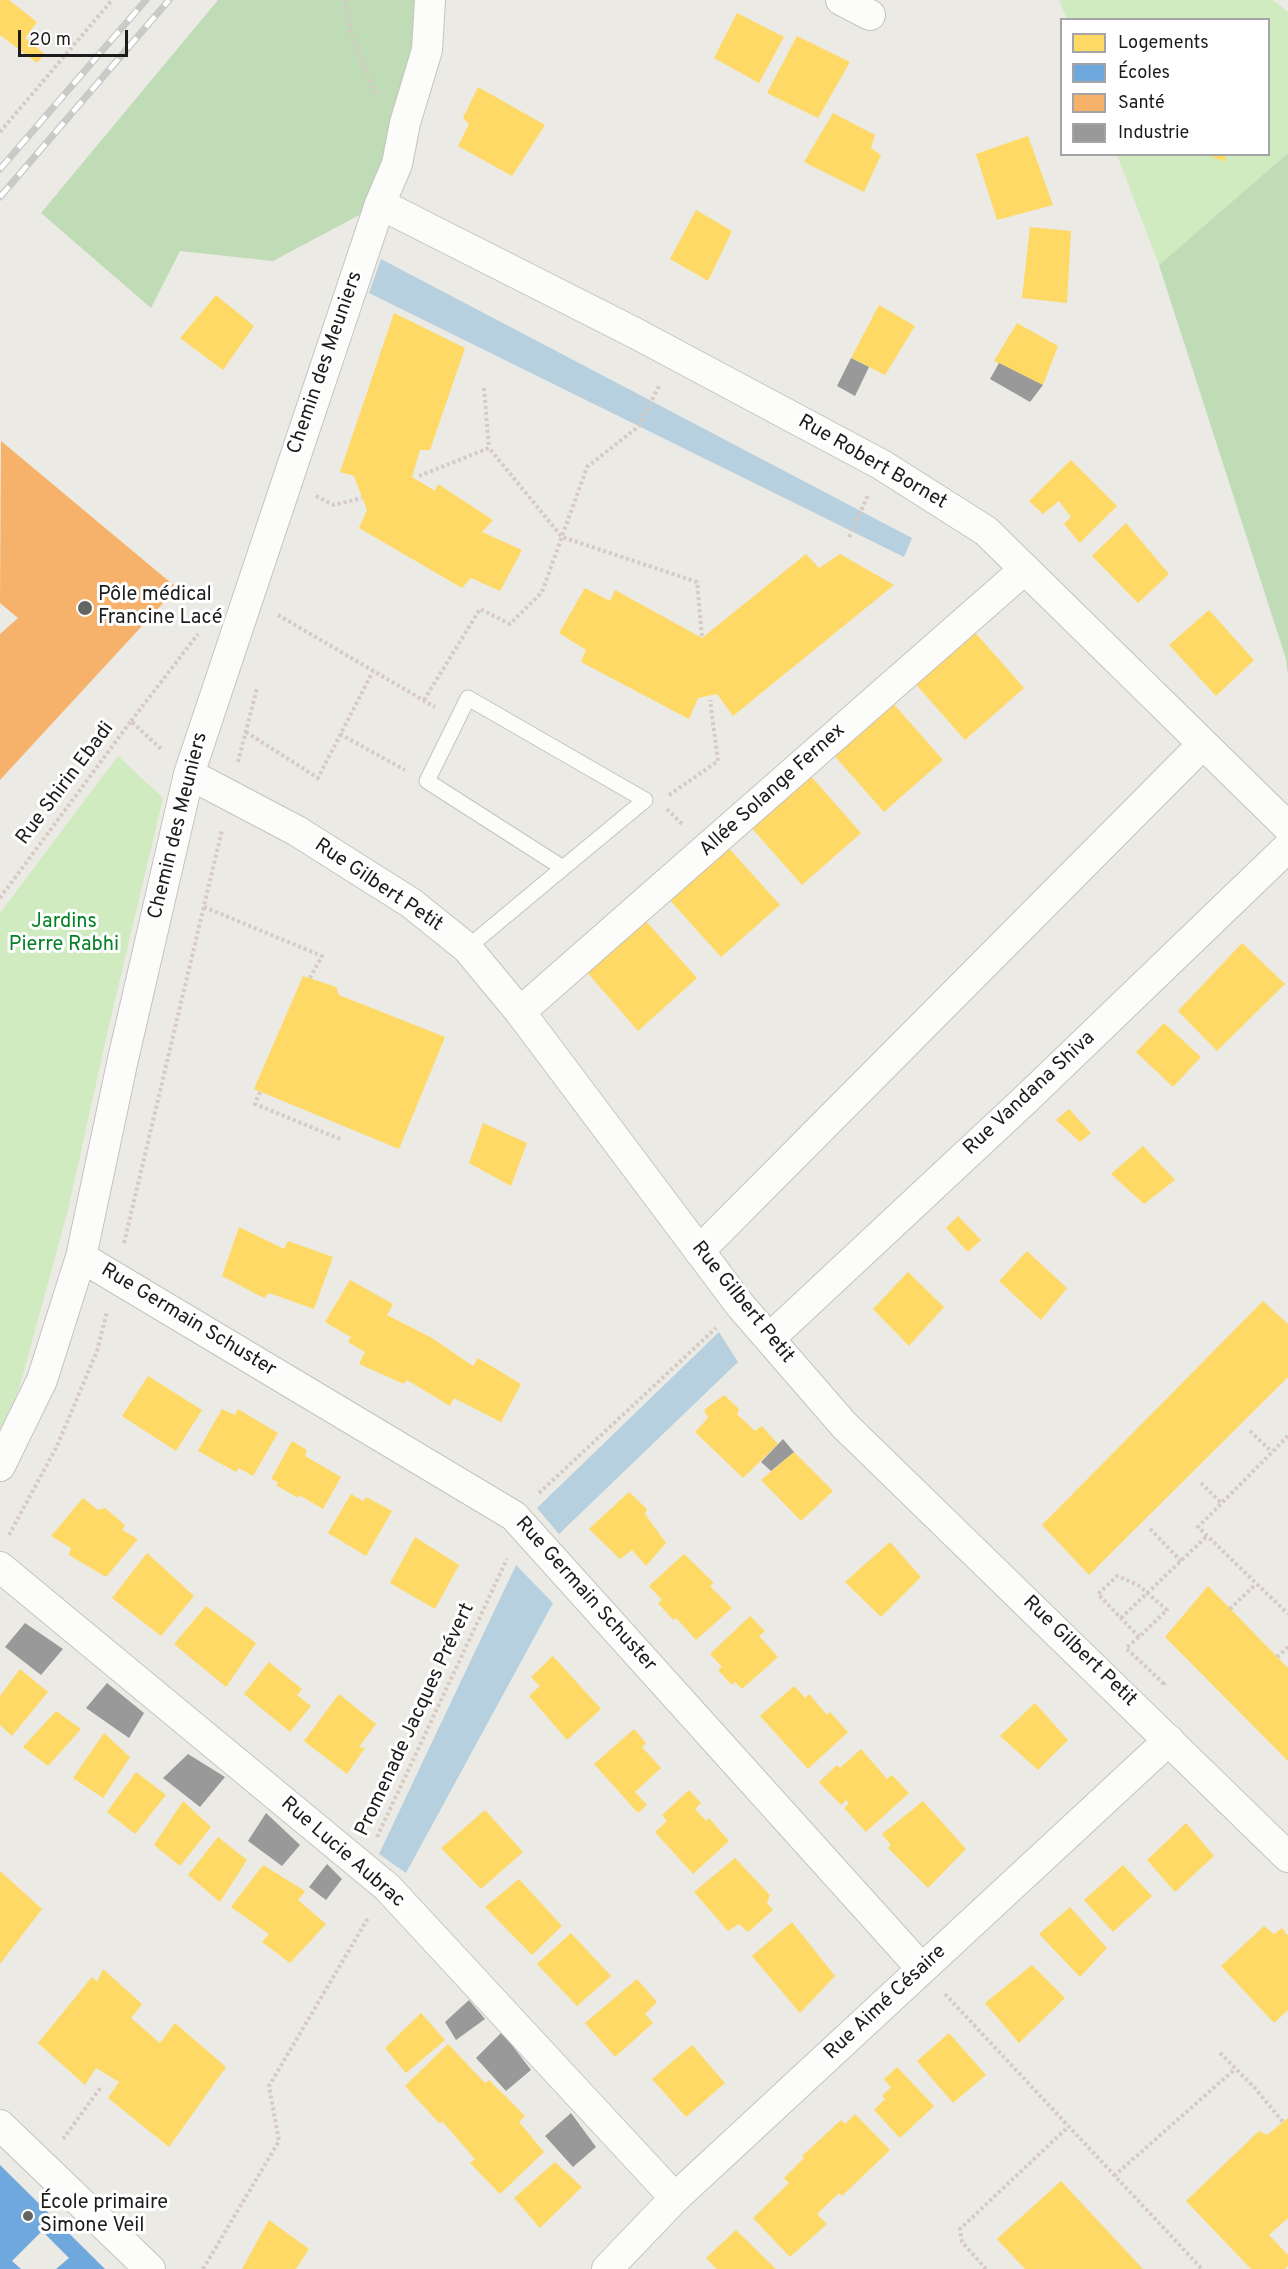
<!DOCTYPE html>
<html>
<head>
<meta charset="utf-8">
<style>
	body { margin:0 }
	#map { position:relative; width:1288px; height:2269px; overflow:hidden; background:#ebeae4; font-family:Overpass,sans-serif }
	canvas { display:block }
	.legend { position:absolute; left:1060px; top:18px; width:210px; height:138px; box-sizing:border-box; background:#fff; border:2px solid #a4a4a4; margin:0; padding:8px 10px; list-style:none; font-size:18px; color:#1c1c1c }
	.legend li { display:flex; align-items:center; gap:12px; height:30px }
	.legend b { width:30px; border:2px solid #a4a4a4 }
	.scale { position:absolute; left:18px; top:30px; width:110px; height:27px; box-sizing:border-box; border:3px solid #1c1c1c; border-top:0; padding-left:8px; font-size:18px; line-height:21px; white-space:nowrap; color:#1c1c1c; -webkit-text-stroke:4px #fff; paint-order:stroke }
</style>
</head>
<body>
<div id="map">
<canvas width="1288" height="2269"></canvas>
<ul class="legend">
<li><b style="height:16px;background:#ffd966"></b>Logements</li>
<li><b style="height:16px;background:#6fa8dc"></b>Écoles</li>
<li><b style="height:16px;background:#f6b26b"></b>Santé</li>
<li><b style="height:16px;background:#999"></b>Industrie</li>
</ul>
<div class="scale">20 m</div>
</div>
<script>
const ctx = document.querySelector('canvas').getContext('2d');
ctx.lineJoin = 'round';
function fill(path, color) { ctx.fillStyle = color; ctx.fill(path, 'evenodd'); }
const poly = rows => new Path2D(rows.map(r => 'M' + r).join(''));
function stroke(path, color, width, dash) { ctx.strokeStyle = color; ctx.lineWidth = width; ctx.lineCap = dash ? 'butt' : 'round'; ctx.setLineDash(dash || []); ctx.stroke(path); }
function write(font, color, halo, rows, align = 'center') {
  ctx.font = font + ' Overpass,sans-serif'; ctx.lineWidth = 6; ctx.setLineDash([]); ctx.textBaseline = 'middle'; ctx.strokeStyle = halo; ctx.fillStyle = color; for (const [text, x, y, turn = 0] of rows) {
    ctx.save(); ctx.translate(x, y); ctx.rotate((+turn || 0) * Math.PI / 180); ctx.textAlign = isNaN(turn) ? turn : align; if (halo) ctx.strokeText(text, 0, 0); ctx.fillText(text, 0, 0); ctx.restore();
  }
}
const grass = poly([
	[1059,0,1273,0,1288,12,1288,153,1159,265,1117,155,1268,154,1268,20,1067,19],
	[118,756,163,798,107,1034,68,1210,19,1389,0,1430,0,913]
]);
const forest = poly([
	[218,0,417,0,427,50,380,204,273,261,180,251,151,308,41,213],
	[1288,153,1288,675,1286,659,1159,265]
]);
const water = poly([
	[381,259,912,538,904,557,369,293],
	[719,1332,738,1362,559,1534,537,1508],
	[516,1565,553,1603,406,1873,379,1854]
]);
const homes = poly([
	[0,0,9,0,37,22,25,38,45,54,37,63,0,35],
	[737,13,784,37,759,83,714,58],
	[797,36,850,62,818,118,767,93],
	[478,87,545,125,512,176,458,146,469,124,463,118],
	[833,113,875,135,871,148,881,155,864,192,804,162],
	[1028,136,1053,205,997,220,976,154],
	[1205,154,1226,154,1225,162],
	[696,210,732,231,708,281,670,259],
	[1030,227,1071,231,1067,303,1022,298],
	[216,295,254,326,223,370,180,338],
	[879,305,915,326,885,375,851,358],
	[394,313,465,348,430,450,420,450,412,477,435,491,438,484,493,520,482,532,522,550,500,591,471,578,462,588,359,528,367,510,354,476,340,472],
	[1017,323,1058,346,1043,385,994,361],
	[1071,460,1117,506,1080,543,1064,524,1071,517,1059,501,1043,514,1029,501],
	[1126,523,1169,574,1138,603,1092,556],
	[806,554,819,568,840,554,894,585,733,716,717,694,698,698,689,719,581,662,586,650,559,633,585,588,610,601,615,590,702,638],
	[1209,610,1254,660,1216,696,1169,645],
	[972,629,1024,688,965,740,913,681],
	[891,701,943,760,884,812,832,753],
	[809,774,861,833,802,885,750,826],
	[727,846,780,905,721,957,668,898],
	[644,919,697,978,638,1031,586,971],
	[1242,943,1285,984,1217,1051,1178,1011],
	[303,976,336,987,339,995,445,1037,399,1149,254,1089],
	[1164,1023,1201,1057,1173,1087,1136,1052],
	[1069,1109,1091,1133,1080,1142,1056,1120],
	[483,1123,527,1143,511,1186,469,1163],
	[1143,1146,1175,1180,1144,1204,1111,1174],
	[958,1216,981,1240,968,1252,946,1228],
	[239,1227,284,1249,288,1241,333,1257,314,1309,269,1293,264,1298,222,1276],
	[1027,1251,1067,1288,1041,1320,999,1281],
	[908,1272,944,1307,909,1346,873,1309],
	[350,1280,393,1304,387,1315,432,1338,473,1366,478,1358,521,1384,501,1422,454,1398,450,1406,407,1380,404,1384,359,1364,365,1352,348,1342,351,1337,325,1322],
	[1263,1301,1288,1324,1288,1377,1089,1575,1042,1525],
	[148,1376,202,1410,176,1451,122,1416],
	[724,1395,739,1409,737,1414,755,1431,762,1426,778,1444,743,1478,695,1432,708,1418,704,1410],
	[222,1409,235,1415,238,1409,278,1433,253,1476,239,1468,236,1472,198,1451],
	[292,1441,307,1450,305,1456,341,1477,323,1509,299,1495,298,1498,276,1485,278,1482,271,1479],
	[794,1452,833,1491,801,1521,761,1480],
	[629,1492,647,1509,645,1514,666,1543,646,1566,632,1550,620,1559,589,1529],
	[351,1494,363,1501,366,1497,392,1511,366,1556,328,1533],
	[83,1498,98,1510,105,1508,125,1525,122,1530,138,1539,106,1577,69,1555,71,1548,51,1536],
	[415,1537,459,1565,435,1609,390,1583],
	[890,1542,921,1577,881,1617,845,1582],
	[147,1553,194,1596,161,1636,112,1598],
	[684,1554,714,1583,710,1586,732,1608,696,1640,676,1618,673,1620,658,1603,662,1600,649,1586],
	[1208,1586,1288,1668,1288,1761,1165,1637],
	[206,1606,256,1643,226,1687,174,1644],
	[750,1616,765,1631,759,1636,778,1657,742,1689,735,1682,732,1685,718,1670,722,1667,710,1654],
	[553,1656,601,1709,567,1740,529,1696,540,1686,531,1677],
	[269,1662,302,1689,297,1695,311,1706,290,1732,244,1694],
	[20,1669,48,1692,12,1736,0,1725,0,1696],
	[794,1686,805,1698,809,1694,827,1715,830,1712,848,1732,808,1769,760,1716],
	[339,1694,376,1724,359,1747,365,1748,347,1774,304,1741],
	[1035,1703,1068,1740,1038,1770,1000,1736],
	[56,1711,81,1729,48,1766,23,1747],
	[634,1729,646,1743,642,1747,661,1768,635,1792,647,1805,638,1813,594,1764],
	[104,1733,130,1757,103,1798,73,1778],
	[861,1749,887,1779,892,1775,909,1793,866,1832,844,1808,849,1804,846,1800,841,1805,819,1782,837,1765,840,1768],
	[136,1772,166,1795,135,1834,107,1812],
	[689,1790,701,1803,695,1809,706,1821,709,1818,729,1841,693,1874,655,1832,667,1821,662,1815],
	[183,1801,211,1827,180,1866,154,1845],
	[923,1801,966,1849,928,1888,888,1848,891,1845,882,1834],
	[485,1810,523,1852,481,1889,441,1848],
	[1186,1823,1214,1856,1175,1892,1147,1860],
	[218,1837,247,1860,220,1902,188,1875],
	[735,1858,770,1895,767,1903,773,1910,748,1932,739,1924,728,1931,694,1892],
	[263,1865,305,1891,298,1900,326,1924,290,1963,262,1942,269,1934,231,1907],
	[1123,1865,1152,1896,1113,1932,1084,1900],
	[0,1871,42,1909,0,1964],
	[519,1879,562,1926,532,1955,485,1907],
	[1070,1907,1107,1948,1080,1977,1039,1934],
	[792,1922,835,1976,800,2013,752,1956],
	[1264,1926,1274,1934,1282,1928,1288,1936,1288,2010,1274,2023,1221,1966],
	[571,1933,611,1976,577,2006,537,1964],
	[1032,1965,1065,1998,1019,2043,985,2003],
	[103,1969,142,2004,131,2018,160,2043,175,2023,226,2067,169,2147,108,2098,119,2082,96,2068,85,2085,38,2043,92,1977,97,1982],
	[637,1979,657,2002,645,2014,653,2023,615,2057,585,2023],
	[421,2013,445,2040,406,2073,385,2048],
	[949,2033,986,2075,953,2103,917,2061],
	[448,2044,485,2083,489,2080,525,2116,519,2122,544,2152,500,2194,470,2163,475,2159,442,2121,440,2124,405,2086],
	[692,2045,725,2083,686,2117,652,2079],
	[897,2067,934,2106,900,2138,874,2110,885,2099,882,2096,891,2087,884,2079],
	[855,2114,890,2150,842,2196,839,2193,817,2214,827,2224,790,2257,753,2218,789,2183,784,2178,804,2158,802,2156,841,2120,845,2124],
	[1288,2118,1288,2218,1269,2235,1288,2255,1288,2266,1285,2269,1251,2269,1186,2201,1259,2131,1267,2135],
	[555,2162,582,2187,540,2228,514,2198],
	[1061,2181,1143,2269,1025,2269,997,2239],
	[269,2220,309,2249,296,2269,242,2269],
	[736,2230,776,2269,717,2269,706,2258]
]);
const schools = poly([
	[0,2165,105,2269,56,2269,69,2258,42,2231,12,2261,21,2269,0,2269]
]);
const health = poly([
	[1,441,177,588,0,780,0,634,18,618,0,603]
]);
const industry = poly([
	[851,358,869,367,855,396,837,386],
	[999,363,1043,385,1030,402,990,379],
	[783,1439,794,1452,771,1471,761,1462],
	[25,1623,63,1649,41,1675,5,1647],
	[107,1683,144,1713,129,1738,86,1708],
	[188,1754,225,1777,200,1807,163,1778],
	[266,1813,300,1845,282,1866,248,1841],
	[327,1864,342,1879,326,1900,309,1887],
	[469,2000,485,2019,456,2040,445,2022],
	[502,2032,531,2070,506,2091,476,2058],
	[571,2113,596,2147,573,2167,545,2136]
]);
const path = poly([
	[345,0,351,33,376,96],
	[0,132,112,0],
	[484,388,489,448],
	[419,476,489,448,562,537,697,582,702,638],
	[316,496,334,505,362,498],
	[849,537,868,495],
	[278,615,435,707],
	[424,700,480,609,510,624,542,592,587,467,639,426,660,384],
	[131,721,198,634],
	[246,732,318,778,373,671],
	[340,734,405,770],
	[238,762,257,688],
	[669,795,718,761,710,700],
	[667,809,683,825],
	[0,898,131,721,161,749],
	[204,907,322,956,310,978],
	[260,1092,255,1104,340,1139],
	[124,1243,222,830],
	[1250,1431,1272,1452],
	[1288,1436,1198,1527,1288,1614],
	[1201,1483,1221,1503],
	[539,1493,716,1328],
	[1150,1529,1181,1561],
	[9,1535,57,1446,97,1351,107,1312],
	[1230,1609,1256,1584],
	[1121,1618,1206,1537],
	[1139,1637,1098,1594,1117,1576,1138,1585,1167,1610,1139,1637,1126,1648,1164,1684,1161,1685],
	[1277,1657,1288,1647],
	[377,1837,507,1559],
	[945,1994,1202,2269],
	[1220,2053,1254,2087,1283,2122],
	[63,2139,101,2087],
	[1114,2176,1235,2069],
	[203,2269,279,2141,269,2086,368,1918],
	[986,2269,962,2242,960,2229,1068,2127]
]);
const service = poly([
	[467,948,563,868,645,800,468,698,427,781,563,868]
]);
const minor = poly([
	[841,0,870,15],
	[380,204,635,333,882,465,986,531,1288,827],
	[189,774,297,831,411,903,467,948,520,1012,740,1305,844,1425,1288,1857],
	[520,1012,1025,569],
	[699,1251,1203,744],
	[81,1257,514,1516,922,1969],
	[770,1338,1026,1099,1288,847],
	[0,1466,42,1380,81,1257,123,1059,189,774,380,204,397,164,405,123,427,50,430,0],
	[0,1567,387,1887,675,2198],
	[0,2125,150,2269],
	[607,2269,675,2198,1169,1740]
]);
const rail = poly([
	[0,169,146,0],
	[0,197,169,0]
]);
const markers = [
	[85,608,8,"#646462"],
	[28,2216,6,"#646462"]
];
const streetNames = [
	["Chemin des Meuniers",326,363,-71],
	["Rue Robert Bornet",872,463,30],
	["Rue Shirin Ebadi",66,784,-53],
	["Allée Solange Fernex",773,791,-42],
	["Chemin des Meuniers",179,826,-76],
	["Rue Gilbert Petit",378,886,34],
	["Rue Vandana Shiva",1030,1094,-43],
	["Rue Gilbert Petit",742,1303,51],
	["Rue Germain Schuster",188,1321,31],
	["Rue Germain Schuster",585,1595,48],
	["Rue Gilbert Petit",1079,1652,44],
	["Promenade Jacques Prévert",416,1720,-65],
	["Rue Lucie Aubrac",342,1853,41],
	["Rue Aimé Césaire",886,2003,-43]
];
const poiNames = [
	["Pôle médical",98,596],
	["Francine Lacé",98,619],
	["École primaire",40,2204],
	["Simone Veil",40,2227]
];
const parkNames = [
	["Jardins",64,923],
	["Pierre Rabhi",64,946]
];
fill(grass, '#d0ebc0');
fill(forest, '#bfdcb7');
fill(water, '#b6d0e0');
fill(homes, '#ffd966');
fill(schools, '#6fa8dc');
fill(health, '#f6b26b');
fill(industry, '#999');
stroke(service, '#c3c3c0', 17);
stroke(minor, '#c3c3c0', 32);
stroke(path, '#d7c9c3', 4, [3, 3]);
stroke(service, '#fcfcfb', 15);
stroke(minor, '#fcfcfb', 30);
stroke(rail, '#c9c9c8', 7);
stroke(rail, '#fff', 4.5, [14]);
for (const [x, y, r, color] of markers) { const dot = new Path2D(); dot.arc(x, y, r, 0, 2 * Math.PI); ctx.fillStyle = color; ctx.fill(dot); stroke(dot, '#fff', 2); }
write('20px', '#1c1c1c', '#fff', streetNames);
write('20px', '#1c1c1c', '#fff', poiNames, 'left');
write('20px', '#058025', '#fff', parkNames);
</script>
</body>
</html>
